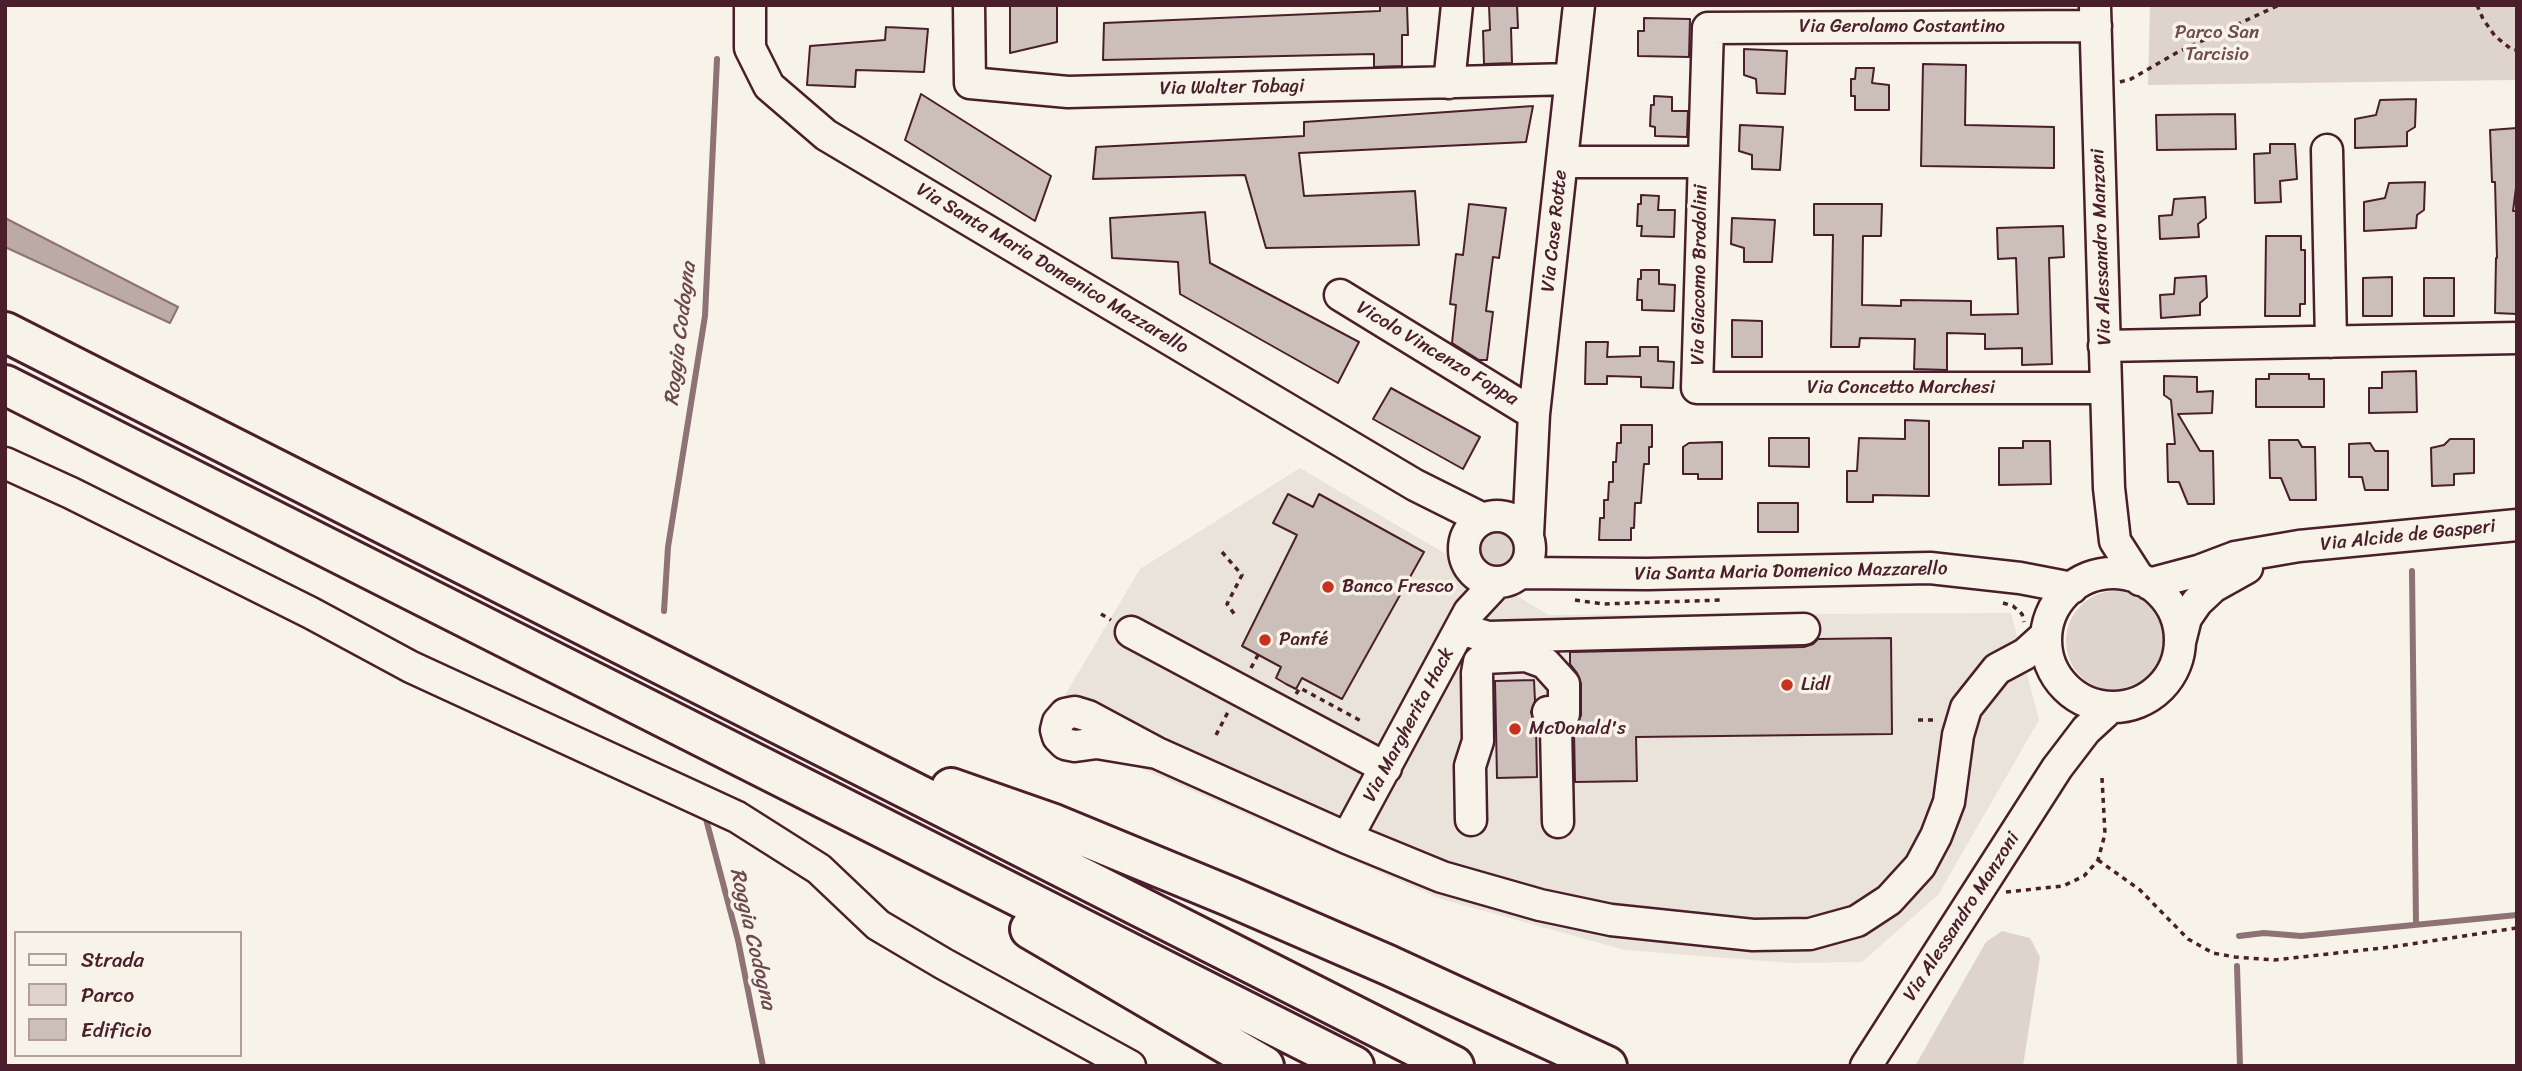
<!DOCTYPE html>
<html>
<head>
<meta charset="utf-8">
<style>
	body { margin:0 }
	#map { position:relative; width:2522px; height:1071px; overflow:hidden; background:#f7f3e8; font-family:Sriracha,sans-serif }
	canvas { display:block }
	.frame { position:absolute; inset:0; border:7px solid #4a1f2b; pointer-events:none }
	.legend { position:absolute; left:14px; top:931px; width:228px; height:126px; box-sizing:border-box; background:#f7f3e8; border:2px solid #b29e9c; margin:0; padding:9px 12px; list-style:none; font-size:21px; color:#4a1f2b }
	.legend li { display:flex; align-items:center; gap:14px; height:35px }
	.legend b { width:35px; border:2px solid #b29e9c }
</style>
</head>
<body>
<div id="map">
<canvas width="2522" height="1071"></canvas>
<div class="frame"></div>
<ul class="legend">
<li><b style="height:9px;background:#f7f3e8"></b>Strada</li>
<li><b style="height:19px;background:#ded4cc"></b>Parco</li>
<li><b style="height:19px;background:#ccbfb9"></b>Edificio</li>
</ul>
</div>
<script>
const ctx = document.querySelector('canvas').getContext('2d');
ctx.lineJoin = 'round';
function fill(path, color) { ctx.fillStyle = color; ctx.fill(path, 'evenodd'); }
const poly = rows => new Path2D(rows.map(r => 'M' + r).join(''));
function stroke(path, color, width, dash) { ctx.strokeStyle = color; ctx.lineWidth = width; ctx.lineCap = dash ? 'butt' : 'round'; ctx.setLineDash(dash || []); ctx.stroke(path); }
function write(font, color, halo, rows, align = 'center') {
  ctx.font = font + ' Sriracha,sans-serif'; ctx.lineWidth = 7; ctx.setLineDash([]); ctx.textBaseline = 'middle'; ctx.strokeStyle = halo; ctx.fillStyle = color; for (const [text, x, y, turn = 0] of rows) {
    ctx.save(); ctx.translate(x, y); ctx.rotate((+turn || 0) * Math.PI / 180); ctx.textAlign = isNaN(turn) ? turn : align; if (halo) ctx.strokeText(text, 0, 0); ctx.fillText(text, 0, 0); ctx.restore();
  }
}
const built = poly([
	[1300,468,1549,615,2011,613,2039,720,1938,895,1862,962,1791,963,1625,950,1441,899,1124,761,1070,756,1046,727,1140,569]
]);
const green = poly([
	[2150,5,2517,5,2517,80,2148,85],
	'1478 548a22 22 0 1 1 44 0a22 22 0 1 1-44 0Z',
	'2066 641a50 50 0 1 1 100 0a50 50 0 1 1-100 0Z',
	[2002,931,2030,938,2040,957,2023,1066,1915,1066,1986,942]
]);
const water = poly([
	[5,218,178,307,170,323,5,247,5,218]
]);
const stream = poly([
	[2412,571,2416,924],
	[664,611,668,547,705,316,717,59],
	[706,819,738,940,763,1066],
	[2239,936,2264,933,2301,936,2517,915],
	[2237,966,2240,1066]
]);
const building = poly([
	[1010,5,1057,5,1057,42,1010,53,1010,5],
	[1380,5,1407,5,1408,35,1402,35,1402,66,1374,67,1374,54,1103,60,1104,23,1380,11,1380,5],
	[1489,5,1517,5,1518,28,1511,28,1512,63,1484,64,1483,31,1490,30,1489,5],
	[1644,18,1690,19,1689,57,1638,56,1638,31,1644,31,1644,18],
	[886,27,928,29,924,72,856,70,855,87,807,85,810,46,885,40,886,27],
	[1744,49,1787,51,1785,94,1757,93,1756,79,1744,75,1744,49],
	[1923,64,1966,65,1965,125,2054,127,2054,168,1921,166,1923,64],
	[1856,68,1874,68,1872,83,1889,85,1889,110,1855,110,1855,96,1851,96,1851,79,1855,79,1856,68],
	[921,94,1051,176,1035,221,905,140,921,94],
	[1654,96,1672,97,1672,111,1688,111,1687,137,1655,136,1655,127,1650,126,1651,105,1654,105,1654,96],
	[2416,99,2415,127,2407,132,2407,146,2355,148,2355,119,2376,115,2380,100,2416,99],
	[1533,106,1526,142,1299,153,1304,196,1415,191,1419,245,1266,248,1245,175,1093,179,1096,147,1304,136,1304,122,1533,106],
	[2235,114,2236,149,2157,150,2156,115,2235,114],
	[1740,125,1783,127,1780,170,1752,169,1752,155,1739,151,1740,125],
	[2517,128,2517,180,2513,211,2517,211,2517,314,2495,313,2496,258,2497,258,2495,182,2492,182,2490,130,2517,128],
	[2270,144,2295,144,2297,179,2280,181,2281,202,2255,203,2254,154,2270,153,2270,144],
	[2425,182,2424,210,2417,215,2416,228,2364,231,2364,202,2385,198,2389,183,2425,182],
	[1641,195,1659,196,1658,210,1675,210,1674,237,1641,236,1642,226,1637,226,1638,204,1641,204,1641,195],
	[2205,197,2206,218,2198,224,2199,237,2160,239,2159,216,2172,215,2174,199,2205,197],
	[1469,204,1506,208,1499,258,1493,257,1486,311,1493,312,1487,360,1479,360,1452,343,1456,305,1450,304,1456,254,1463,255,1469,204],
	[1814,204,1882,204,1881,236,1863,236,1862,305,1901,306,1901,300,1971,301,1971,315,2018,314,2016,258,1998,259,1997,228,2063,226,2064,257,2049,258,2052,364,2022,365,2022,348,1985,349,1985,334,1947,333,1947,370,1914,369,1915,339,1860,338,1859,347,1831,347,1833,235,1814,235,1814,204],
	[1205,212,1210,263,1359,342,1338,383,1180,294,1178,262,1112,258,1110,218,1205,212],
	[1732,218,1775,220,1772,262,1744,262,1744,248,1731,244,1732,218],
	[2266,236,2301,236,2301,250,2305,250,2305,304,2300,304,2300,316,2265,316,2266,236],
	[1641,270,1659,270,1659,284,1675,285,1674,311,1642,310,1642,300,1637,300,1638,279,1641,279,1641,270],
	[2206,276,2207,297,2200,303,2200,315,2161,318,2160,295,2174,294,2175,278,2206,276],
	[2392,277,2392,316,2363,316,2363,278,2392,277],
	[2424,278,2454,278,2454,316,2424,316,2424,278],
	[1732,320,1762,321,1762,357,1732,357,1732,320],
	[1586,342,1608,342,1607,357,1640,356,1640,347,1658,347,1658,361,1674,362,1673,388,1641,387,1641,377,1607,376,1607,384,1585,384,1586,342],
	[2416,371,2417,412,2369,413,2369,388,2382,388,2382,372,2416,371],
	[2269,374,2309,374,2309,379,2324,379,2324,407,2256,407,2256,379,2269,379,2269,374],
	[2164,376,2197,377,2197,392,2213,391,2212,413,2178,414,2200,451,2213,451,2214,504,2188,504,2179,482,2168,482,2167,444,2175,444,2171,400,2164,395,2164,376],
	[1391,388,1480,437,1463,469,1373,419,1391,388],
	[1905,420,1929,421,1929,496,1873,495,1873,502,1847,502,1847,471,1857,471,1859,438,1905,439,1905,420],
	[1621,425,1652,425,1652,447,1649,447,1649,464,1644,464,1641,503,1635,503,1634,528,1631,528,1631,540,1599,540,1600,518,1604,518,1604,500,1608,500,1609,482,1613,482,1613,462,1616,462,1617,443,1621,443,1621,425],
	[1769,438,1809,438,1809,467,1769,466,1769,438],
	[2450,439,2474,439,2474,473,2454,474,2454,485,2432,486,2431,448,2444,445,2450,439],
	[2269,440,2298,440,2302,447,2315,447,2316,500,2290,500,2281,478,2270,478,2269,440],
	[2023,441,2050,441,2051,484,1999,485,1999,448,2023,448,2023,441],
	[1722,442,1722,479,1698,479,1698,474,1683,474,1683,447,1689,443,1722,442],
	[2370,443,2375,451,2388,451,2388,490,2365,490,2362,477,2349,477,2349,444,2370,443],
	[1288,494,1313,507,1319,494,1424,552,1342,699,1302,678,1296,689,1286,684,1276,678,1281,667,1242,646,1297,535,1273,523,1288,494],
	[1758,503,1798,503,1798,532,1758,532,1758,503],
	[1891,638,1892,734,1636,737,1637,781,1575,782,1574,732,1581,715,1581,684,1577,673,1570,664,1570,652,1804,647,1813,644,1818,639,1891,638],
	[1534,680,1535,701,1531,712,1536,727,1537,777,1497,778,1495,681,1534,680]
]);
const path = poly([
	[2477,5,2483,19,2495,36,2511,49,2517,50],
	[2120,82,2131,79,2178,52,2279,5],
	[1222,552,1242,575,1227,604,1235,615],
	[1575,600,1603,604,1721,600],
	[2003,603,2013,606,2022,614,2024,622],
	[1101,614,1111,620],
	[1251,668,1258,655],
	[1296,694,1300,688,1363,722],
	[1918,720,1937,720],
	[1216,735,1228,712],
	[2098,860,2140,890,2188,939,2213,953,2235,957,2274,960,2391,947,2517,928],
	[2006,892,2063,886,2084,876,2093,866,2098,860,2105,834,2102,778]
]);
const minor = poly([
	[750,5,750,48,769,86,826,135,1415,485,1483,519],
	[969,5,970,83,1068,92,1571,79],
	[2095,7,2109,488,2115,541,2140,580],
	[2096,26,1708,28,1697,388,2106,388],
	[1449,83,1457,5],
	[2327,150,2331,342],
	[1562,162,1703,162],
	[1340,295,1534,414],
	[2104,346,2517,338],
	[5,463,71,493,311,613,411,667,737,817,819,869,878,925,944,964,1130,1066],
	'1464 549a33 33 0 1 1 66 0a33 33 0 1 1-66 0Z',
	[1528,535,1534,414,1579,5],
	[1520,573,1647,574,1930,568,2020,578,2072,588],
	'2046 640a67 67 0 1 1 134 0a67 67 0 1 1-134 0Z',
	[2149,584,2198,571,2235,557,2299,546,2517,525],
	[1460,629,1488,637,1804,629],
	[1131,632,1386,768],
	[2180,642,2186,618,2197,602,2213,587,2247,568],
	[1548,712,1556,728,1558,822],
	[1157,753,1097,743,1075,746,1065,744,1058,737,1056,730,1058,722,1065,714,1075,712,1088,716,1157,753,1347,838,1442,877,1540,905,1611,920,1753,935,1810,934,1857,921,1889,900,1920,866,1936,836,1949,802,1958,735,1966,708,1997,669,2025,654,2046,635],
	[1471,820,1470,766,1478,741,1477,673,1479,662,1484,658,1526,656,1545,663,1564,684,1564,714,1556,728],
	[1347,838,1469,612,1497,582],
	[1866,1066,2057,768,2086,730,2111,707]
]);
const highway = poly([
	[5,332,1454,1066],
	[5,385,1354,1066],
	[951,788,1054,824,1231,897,1388,965,1607,1066],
	[1030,929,1264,1066]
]);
const markers = [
	[1328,587,7,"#c8321e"],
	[1265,640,7,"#c8321e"],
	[1787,685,7,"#c8321e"],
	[1515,729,7,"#c8321e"]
];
const streetNames = [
	["Via Gerolamo Costantino",1902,27],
	["Via Walter Tobagi",1232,88,-1],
	["Via Case Rotte",1555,231,-84],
	["Via Alessandro Manzoni",2102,247,-92],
	["Via Santa Maria Domenico Mazzarello",1052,269,31],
	["Via Giacomo Brodolini",1700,275,-89],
	["Vicolo Vincenzo Foppa",1437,354,31],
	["Via Concetto Marchesi",1901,388],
	["Via Alcide de Gasperi",2408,536,-6],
	["Via Santa Maria Domenico Mazzarello",1791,572,-1],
	["Via Margherita Hack",1409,725,-62],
	["Via Alessandro Manzoni",1962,917,-57]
];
const parkNames = [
	["Parco San",2217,33],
	["Tarcisio",2217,55]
];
const poiNames = [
	["Banco Fresco",1342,587],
	["Panfé",1279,640],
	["Lidl",1801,685],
	["McDonald's",1529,729]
];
const waterNames = [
	["Roggia Codogna",681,334,-83],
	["Roggia Codogna",752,939,77]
];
fill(built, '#eae3da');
fill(green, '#ded4cc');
fill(water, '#bcaaa7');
stroke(water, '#8e7275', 2);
stroke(stream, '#8e7275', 6);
fill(building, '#ccbfb9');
stroke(building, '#4a1f2b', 2);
stroke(minor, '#4a1f2b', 35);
stroke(highway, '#4a1f2b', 44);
stroke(path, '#4a1f2b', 3.5, [5, 5]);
stroke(minor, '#f7f3e8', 30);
stroke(highway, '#f7f3e8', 38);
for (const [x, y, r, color] of markers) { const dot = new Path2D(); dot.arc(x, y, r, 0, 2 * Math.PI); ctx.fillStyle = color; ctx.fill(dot); stroke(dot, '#f7f3e8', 2.5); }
write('19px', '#4a1f2b', '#f7f3e8', streetNames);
write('19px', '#6f4c53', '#f7f3e8', parkNames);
write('19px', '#4a1f2b', '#f7f3e8', poiNames, 'left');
write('italic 21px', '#6c4950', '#f7f3e8', waterNames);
</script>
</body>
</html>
